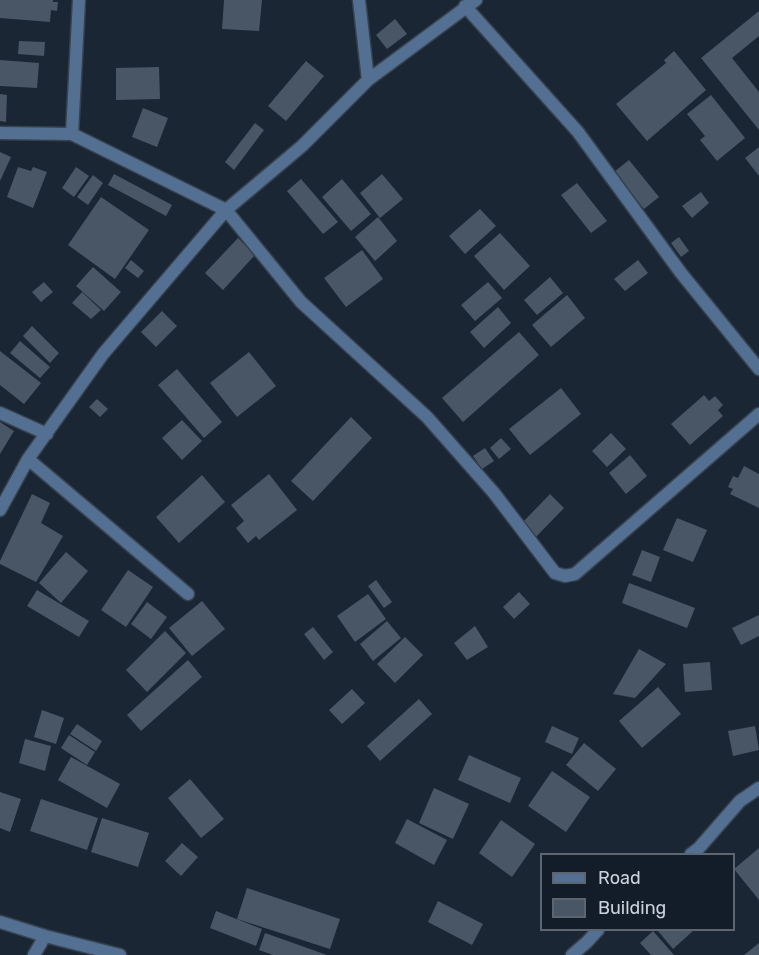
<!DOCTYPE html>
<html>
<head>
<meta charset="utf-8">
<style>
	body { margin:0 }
	#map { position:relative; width:759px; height:955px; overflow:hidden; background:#1b2634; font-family:Rubik,sans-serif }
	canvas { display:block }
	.legend { position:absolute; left:540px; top:853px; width:195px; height:78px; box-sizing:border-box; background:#121d29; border:2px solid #5c6570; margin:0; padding:8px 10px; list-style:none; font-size:18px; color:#cbd2db }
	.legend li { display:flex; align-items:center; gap:12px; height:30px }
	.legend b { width:30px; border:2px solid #5c6570 }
</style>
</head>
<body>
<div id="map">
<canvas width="759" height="955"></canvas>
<ul class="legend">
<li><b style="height:8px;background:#537093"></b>Road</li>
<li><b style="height:16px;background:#495665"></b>Building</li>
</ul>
</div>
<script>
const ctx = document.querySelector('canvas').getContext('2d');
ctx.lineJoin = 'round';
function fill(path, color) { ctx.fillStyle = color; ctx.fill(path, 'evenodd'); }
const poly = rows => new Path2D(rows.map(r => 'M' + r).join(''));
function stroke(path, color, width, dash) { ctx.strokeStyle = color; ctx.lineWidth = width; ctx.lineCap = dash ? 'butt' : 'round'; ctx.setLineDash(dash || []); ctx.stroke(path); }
const building = poly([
	[0,0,53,0,53,2,58,2,57,11,51,10,50,22,0,18],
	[224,0,262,0,259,31,222,29],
	[759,11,759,36,732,58,759,92,759,130,701,58],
	[395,19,407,34,387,49,376,35],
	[19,41,45,42,44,56,18,54],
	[674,51,706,90,647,141,616,104,666,63,664,60],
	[0,60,39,63,37,88,0,86],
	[306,61,324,76,286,121,268,106],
	[159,67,160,99,116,100,116,68],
	[0,94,7,95,6,122,0,121],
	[711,95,745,138,717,161,700,140,705,136,687,114],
	[143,108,168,118,157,147,132,137],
	[255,123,264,130,234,170,225,162],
	[759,147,759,176,745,158],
	[0,152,11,157,0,181],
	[629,160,659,197,644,209,614,172],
	[18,167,31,171,33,167,47,172,33,208,7,197],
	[76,167,89,176,74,197,62,188],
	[114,174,172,205,166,216,108,185],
	[382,174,403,199,380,218,360,193],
	[93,175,103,183,88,205,77,197],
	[301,179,338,222,323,234,287,191],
	[342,179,371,214,351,231,322,197],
	[577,183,607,221,591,233,561,195],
	[701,192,709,203,692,218,682,206],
	[101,197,149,230,115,279,68,245],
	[480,209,496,226,465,254,449,236],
	[378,217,397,241,375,261,355,237],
	[500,233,530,266,504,290,474,256],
	[679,237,689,251,681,257,671,243],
	[238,238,255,255,223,290,205,273],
	[362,250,383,279,346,307,324,278],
	[131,260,144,271,138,278,125,268],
	[638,260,648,273,625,291,614,279],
	[93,267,121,292,104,311,76,286],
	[550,277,563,293,537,315,524,300],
	[44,282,53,292,41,302,32,292],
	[488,282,502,298,475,321,461,305],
	[82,292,101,310,91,319,72,303],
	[567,295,585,318,551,347,532,325],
	[498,307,511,323,484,348,470,332],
	[162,311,177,326,156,347,141,332],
	[32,326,59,353,50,363,23,336],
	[519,332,539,355,463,422,442,398],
	[20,341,50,367,40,378,10,353],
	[0,351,41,383,24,404,0,385],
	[249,352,276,386,237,417,210,383],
	[177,369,222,422,204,438,158,385],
	[561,388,581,414,530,455,509,429],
	[704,395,709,401,715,396,723,405,718,410,723,416,690,445,671,424],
	[97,399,108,409,100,417,89,407],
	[351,417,372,438,313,501,291,481],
	[182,420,202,441,182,460,162,438],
	[0,422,14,431,0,454],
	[611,433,626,449,607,467,592,451],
	[501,438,511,449,499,459,490,448],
	[485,448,494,461,482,469,473,456],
	[630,455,647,476,626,494,609,473],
	[744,466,759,474,759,508,730,494,733,489,728,487,733,476,738,478],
	[269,474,297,510,259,540,256,536,248,543,236,528,244,521,231,505],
	[202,475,225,502,179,543,156,517],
	[32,494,50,503,41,523,63,536,36,582,0,564,0,561],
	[550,494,564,508,535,538,521,524],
	[677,518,707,530,693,562,663,550],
	[642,550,660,557,651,582,632,575],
	[66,552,88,571,61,603,39,583],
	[128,570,153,587,126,627,101,610],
	[376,580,392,602,384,608,368,586],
	[629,583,695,608,687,628,622,603],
	[37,590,89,621,79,637,27,606],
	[519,592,530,604,514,619,503,607],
	[368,594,386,619,355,642,337,616],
	[202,601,225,629,192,656,169,628],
	[147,602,167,617,151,639,131,624],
	[759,615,759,636,741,645,732,628],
	[387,621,401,638,373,661,360,644],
	[475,626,488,647,467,660,454,643],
	[313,627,333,652,324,660,304,634],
	[165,631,186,653,147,692,126,670],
	[405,637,423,655,395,683,377,664],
	[639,649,666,664,635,698,613,694],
	[188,660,202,677,141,731,127,715],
	[710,662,712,690,685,692,683,664],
	[658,687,681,714,642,748,619,721],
	[352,689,365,703,342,724,329,710],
	[419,699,432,714,380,761,367,746],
	[42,710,64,718,56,744,34,737],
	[77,724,102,741,96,751,70,734],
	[552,726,579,738,572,754,545,742],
	[755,726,759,750,733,756,728,731],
	[69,735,95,752,87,765,61,748],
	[25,739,51,746,45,771,19,763],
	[584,743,616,769,598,791,566,765],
	[469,755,521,778,510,803,458,780],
	[71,757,120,784,107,808,58,780],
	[552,771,590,797,566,832,528,806],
	[190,779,224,819,201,838,168,798],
	[434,788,469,804,453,839,419,823],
	[0,792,21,799,10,832,0,828],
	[41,799,98,818,87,850,30,831],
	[102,818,149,833,138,867,91,852],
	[407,819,447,840,434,865,395,843],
	[501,820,535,844,512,877,479,853],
	[182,843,198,857,181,876,165,861],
	[759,848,759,900,734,869],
	[247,888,340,919,330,949,237,919],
	[438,901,483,924,472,945,428,922],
	[216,911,262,929,256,946,210,928],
	[660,930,694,930,673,949,658,931],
	[653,931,674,955,651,955,640,943],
	[265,933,327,955,273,955,259,950],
	[759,943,759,955,744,955]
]);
const minor = poly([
	[359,0,368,80],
	[465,6,578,132,681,273,759,369],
	[0,133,72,134,226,210,301,302,427,417,494,493,555,573,565,576,575,574,759,414],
	[72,134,79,0],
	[0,413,47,434],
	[28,459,188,594],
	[0,510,28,459,103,354,226,210,302,146,368,80,476,0],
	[691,854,699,848,740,801,759,788],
	[0,922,45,936,120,955],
	[34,955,45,936],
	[572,955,587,942,598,930]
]);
fill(building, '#495665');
stroke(minor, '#37424f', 15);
stroke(minor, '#537093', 12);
</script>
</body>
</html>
